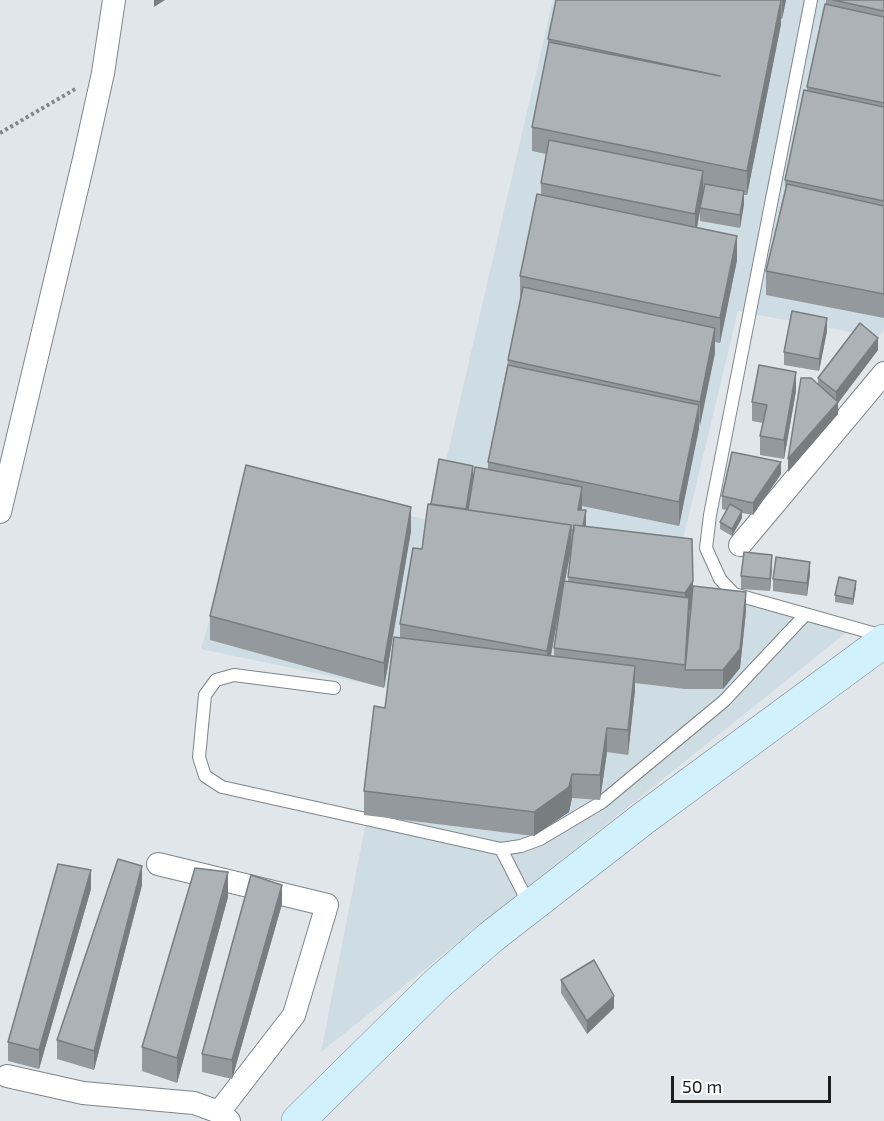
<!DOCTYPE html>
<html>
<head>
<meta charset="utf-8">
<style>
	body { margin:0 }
	#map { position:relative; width:884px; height:1121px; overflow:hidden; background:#e0e6e9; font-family:"Exo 2",sans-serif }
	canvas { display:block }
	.scale { position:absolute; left:671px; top:1076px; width:160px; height:27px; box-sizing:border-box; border:3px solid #1b1d1f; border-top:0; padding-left:8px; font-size:18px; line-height:21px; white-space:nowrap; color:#1b1d1f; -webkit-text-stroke:4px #fff; paint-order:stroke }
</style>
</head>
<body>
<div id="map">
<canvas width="884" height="1121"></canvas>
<div class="scale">50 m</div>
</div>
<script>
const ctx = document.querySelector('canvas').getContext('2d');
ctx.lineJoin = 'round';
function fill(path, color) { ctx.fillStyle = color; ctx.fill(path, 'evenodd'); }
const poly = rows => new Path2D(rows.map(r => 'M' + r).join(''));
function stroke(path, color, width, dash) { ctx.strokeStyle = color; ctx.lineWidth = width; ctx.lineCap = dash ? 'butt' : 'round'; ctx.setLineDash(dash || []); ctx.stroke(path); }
const built = poly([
	[553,0,884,0,884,330,878,337,738,311,672,585,852,628,321,1052,392,689,201,649,250,478,432,521]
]);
const path = poly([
	[0,133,77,88]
]);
const lane = poly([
	[811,0,710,515,706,548,720,579,734,594,883,636],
	[334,688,234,675,216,680,205,695,199,757,205,776,222,787,501,849,521,846,540,839,602,802,724,701,805,615],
	[501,849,529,904]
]);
const street = poly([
	[0,512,84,159,103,73,114,0],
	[740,545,884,373],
	[158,864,327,905,294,1015,219,1112],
	[7,1076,83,1093,194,1103,219,1112,229,1121]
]);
const secondary = poly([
	[298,1121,437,984,491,937,644,818,884,641]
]);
const wall = poly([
	[556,0,786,0,782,19,781,19,781,24,747,195,744,195,744,204,740,228,700,221,700,211,697,227,737,260,720,343,715,342,715,353,699,426,679,526,582,506,582,510,586,527,693,586,746,611,740,668,723,689,685,689,635,683,635,690,628,755,607,752,600,800,572,798,569,812,534,836,364,815,364,791,385,708,400,637,400,624,422,549,431,504,473,478,468,510,488,470,488,462,520,300,520,276,541,194,541,183,546,154,532,151,532,127,548,49,548,39],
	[571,549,568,581,565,581],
	[560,605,554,648,554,656,551,656],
	[826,0,884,0,884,318,766,295,766,271,785,189,785,180,807,91,807,87,826,4],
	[827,331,819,371,784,365,784,352],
	[878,350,838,403,838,414,788,472,818,384,818,378],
	[796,391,784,459,760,455,760,436,763,423,752,421,752,402],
	[781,474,753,515,742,513,742,518,732,536,720,529,720,522,726,510,722,509,722,496],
	[411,531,384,688,210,640,210,616],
	[772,568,770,591,741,589,741,576],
	[810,574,807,596,773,591,773,579],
	[856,587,853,605,835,602,835,595],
	[142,885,94,1070,57,1059,57,1040],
	[91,889,39,1069,8,1061,8,1042],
	[228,897,177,1083,142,1071,142,1047],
	[282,904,232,1079,202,1072,202,1054],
	[561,980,614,1008,587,1034,561,993]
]);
const shadedWall = poly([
	[154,0,165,0,154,7],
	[781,0,781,24,747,195,747,171],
	[782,0,786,0,782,19],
	[703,171,703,195,695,238,695,214],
	[744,191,744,204,740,228,740,215],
	[737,236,737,260,720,343,720,318],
	[827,318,827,331,819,371,819,359],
	[715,328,715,353,700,426,700,402],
	[878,338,878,350,838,403,838,414,788,472,788,459,836,403,836,392],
	[796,372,796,391,784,459,784,440],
	[699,405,699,429,679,526,679,502],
	[781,462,781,474,753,515,753,503],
	[473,466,473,478,464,533,464,520],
	[582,487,582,506,578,529,578,510],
	[411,507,411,531,384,688,384,663],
	[586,510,586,529,582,532],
	[742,511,742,518,732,536,732,529],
	[571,525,571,549,547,675,547,651],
	[772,555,772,568,770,591,770,579],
	[810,562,810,574,807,596,807,583],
	[693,581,693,605,689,611,689,623,685,670,685,593],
	[856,581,856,587,853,605,853,599],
	[746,592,746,611,740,668,723,689,723,670],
	[635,666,635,690,628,755,628,730],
	[607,728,607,752,600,800,600,775],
	[572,774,572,798,569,812,534,836,534,812],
	[142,866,142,885,94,1070,94,1051],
	[91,870,91,889,39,1069,39,1050],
	[228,872,228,897,177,1083,177,1058],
	[282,885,282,904,232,1079,232,1060],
	[614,996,614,1008,587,1034,587,1021]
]);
const building = poly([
	[556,0,781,0,747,171,532,127,549,42,720,76,548,39,556,0],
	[833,0,884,0,884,11,833,0],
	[825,4,884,17,884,103,807,87,825,4],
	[804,90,884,107,884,201,785,180,804,90],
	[549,140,703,171,695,214,541,183,549,140],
	[705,184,744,191,740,215,700,208,705,184],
	[787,184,884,206,884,294,766,271,787,184],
	[537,194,737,236,720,318,520,276,537,194],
	[523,287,715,328,700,402,508,360,523,287],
	[792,311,827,318,819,359,784,352,792,311],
	[860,323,878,338,836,392,818,378,860,323],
	[508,365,699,405,679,502,488,462,508,365],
	[759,365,796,372,784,440,760,436,767,405,752,402,759,365],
	[801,378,811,378,838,402,788,459,801,378],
	[732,452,781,462,753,503,722,496,732,452],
	[439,459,473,466,466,509,431,504,439,459],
	[246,465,411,507,384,663,210,616,246,465],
	[475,467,582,487,578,510,586,510,583,526,574,525,574,531,571,530,571,525,468,510,475,467],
	[428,504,571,525,547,651,400,624,413,548,422,549,428,504],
	[730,504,742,511,732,529,720,522,730,504],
	[574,525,692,539,693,581,685,593,568,577,574,525],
	[744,552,772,555,770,579,741,576,744,552],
	[776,557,810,562,807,583,773,579,776,557],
	[839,577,856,581,853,599,835,595,839,577],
	[564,581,689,598,685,665,554,648,564,581],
	[693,586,746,592,740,649,723,670,685,670,693,586],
	[394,637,635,666,628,730,607,728,600,775,572,774,569,787,534,812,364,791,374,706,385,708,394,637],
	[118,859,142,866,94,1051,57,1040,118,859],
	[58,864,91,870,39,1050,8,1042,58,864],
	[195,868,228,872,177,1058,142,1047,195,868],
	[251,875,282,885,232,1060,202,1054,251,875],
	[594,960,614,996,587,1021,561,980,594,960]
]);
fill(built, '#cedce3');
stroke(lane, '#7f8588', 14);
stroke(street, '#7f8588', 24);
stroke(secondary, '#7f8588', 34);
stroke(path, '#83878a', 4, [3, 3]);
stroke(lane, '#fff', 12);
stroke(street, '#fff', 22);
stroke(secondary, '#d2f1ff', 33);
fill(wall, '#94999d');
fill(shadedWall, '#787d7f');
fill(building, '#acb2b6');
stroke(building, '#787d7f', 1.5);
</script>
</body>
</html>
